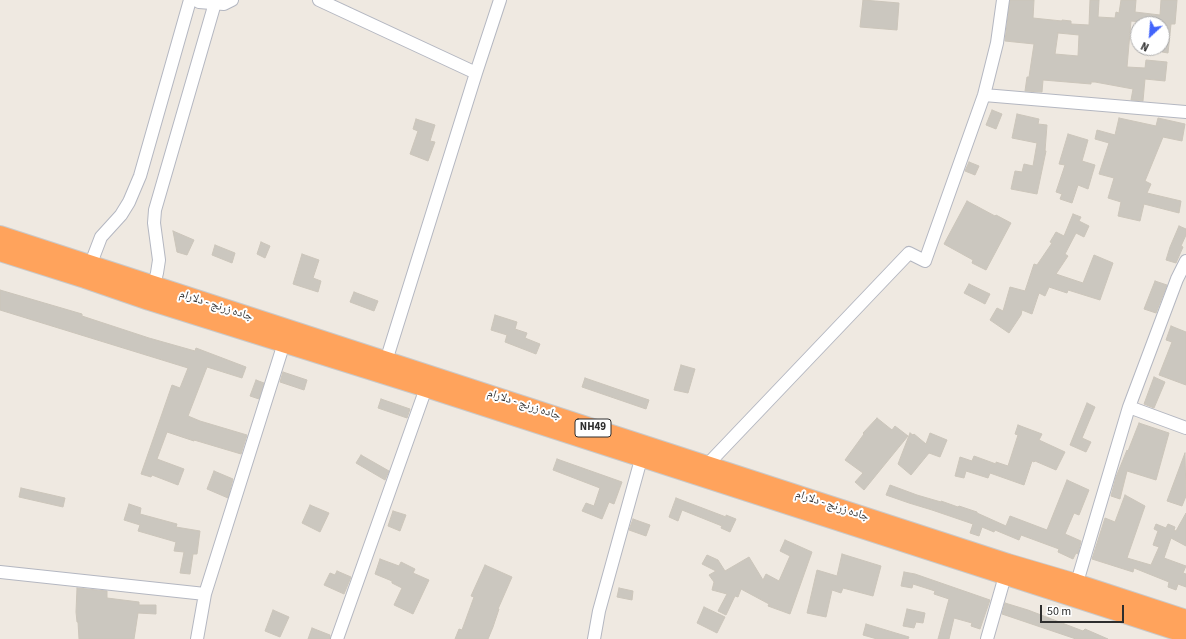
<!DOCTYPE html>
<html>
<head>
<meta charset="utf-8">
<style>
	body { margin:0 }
	#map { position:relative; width:1186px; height:639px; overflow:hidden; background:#efe9e1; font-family:"Source Sans 3",sans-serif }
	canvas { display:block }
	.north { position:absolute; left:1130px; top:16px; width:40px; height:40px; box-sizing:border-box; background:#fff; border:1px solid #ababab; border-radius:50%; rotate:206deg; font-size:11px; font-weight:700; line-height:16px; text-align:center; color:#2e2e2e }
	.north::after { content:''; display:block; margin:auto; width:14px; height:18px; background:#4264fb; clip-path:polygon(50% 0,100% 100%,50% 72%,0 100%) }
	.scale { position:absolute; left:1040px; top:605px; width:84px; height:18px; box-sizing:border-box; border:2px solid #2e2e2e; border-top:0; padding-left:5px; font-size:12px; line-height:14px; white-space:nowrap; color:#2e2e2e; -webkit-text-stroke:3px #fff; paint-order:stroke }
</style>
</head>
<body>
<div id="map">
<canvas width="1186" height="639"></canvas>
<div class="north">N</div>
<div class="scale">50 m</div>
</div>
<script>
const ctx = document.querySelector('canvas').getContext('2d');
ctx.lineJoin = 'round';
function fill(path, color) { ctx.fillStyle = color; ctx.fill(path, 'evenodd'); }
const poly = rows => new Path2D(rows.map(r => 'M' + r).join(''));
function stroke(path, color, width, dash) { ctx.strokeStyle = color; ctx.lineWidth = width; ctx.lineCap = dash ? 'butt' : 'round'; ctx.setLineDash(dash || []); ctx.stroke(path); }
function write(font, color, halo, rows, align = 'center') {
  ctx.font = font + ' "Source Sans 3","Noto Naskh Arabic",sans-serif'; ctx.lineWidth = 4; ctx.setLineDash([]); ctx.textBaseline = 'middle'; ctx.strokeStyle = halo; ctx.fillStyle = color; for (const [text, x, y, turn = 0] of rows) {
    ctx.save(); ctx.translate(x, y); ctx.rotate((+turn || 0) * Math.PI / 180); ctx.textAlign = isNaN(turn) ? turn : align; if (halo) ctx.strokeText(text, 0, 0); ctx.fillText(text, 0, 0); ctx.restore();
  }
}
const building = poly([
	[863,0,899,3,897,30,860,27,863,0],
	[1010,0,1034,0,1033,18,1062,21,1062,20,1071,21,1071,24,1089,25,1090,0,1099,0,1098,17,1115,18,1116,12,1119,13,1121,0,1136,0,1135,12,1160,15,1161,0,1177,0,1175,24,1171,24,1168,53,1162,52,1162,24,1131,21,1127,67,1145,68,1146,60,1167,62,1165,81,1145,79,1143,101,1131,100,1133,89,1095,82,1091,82,1091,84,1043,80,1042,92,1025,91,1027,77,1029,77,1034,44,1005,41,1010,0],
	[1058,33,1079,35,1078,56,1055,54,1058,33],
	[992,110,1002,114,996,129,986,125,992,110],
	[1017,114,1039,119,1038,124,1047,125,1045,151,1046,151,1037,194,1011,189,1015,171,1022,172,1024,164,1033,166,1037,143,1012,138,1017,114],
	[1119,118,1156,126,1158,118,1185,124,1182,141,1163,137,1145,181,1151,184,1147,193,1181,201,1179,213,1144,204,1140,221,1118,216,1121,202,1108,198,1114,178,1099,174,1109,143,1095,139,1097,130,1115,135,1119,118],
	[416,119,435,125,430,141,435,142,428,161,410,154,418,131,413,129,416,119],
	[1068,134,1088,140,1082,161,1095,165,1088,189,1078,185,1072,203,1060,199,1062,194,1056,192,1065,165,1059,164,1068,134],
	[969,162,979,166,975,175,965,171,969,162],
	[967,201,995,216,996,215,1011,223,986,270,972,263,973,260,944,244,967,201],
	[1073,214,1081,217,1079,221,1089,226,1084,237,1076,233,1065,254,1068,256,1056,274,1083,283,1094,255,1113,263,1100,300,1068,290,1067,293,1049,287,1045,296,1039,293,1032,314,1022,310,1021,315,1009,333,990,320,997,308,1003,311,1010,287,1025,291,1034,264,1037,265,1052,243,1050,242,1056,232,1064,236,1073,214],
	[1179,226,1186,229,1186,235,1181,246,1183,247,1176,263,1166,260,1170,247,1179,226],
	[173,231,194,240,187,255,177,252,173,231],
	[261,242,270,246,265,258,257,254,261,242],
	[215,245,235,253,232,263,212,255,215,245],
	[302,254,319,260,313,278,321,281,318,292,293,284,302,254],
	[1155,281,1167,285,1156,313,1144,309,1155,281],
	[969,284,990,294,985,304,964,293,969,284],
	[0,290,82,314,82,316,149,338,195,351,196,348,246,367,242,378,207,367,188,416,200,421,247,435,241,454,194,440,194,441,167,432,157,459,184,469,178,485,152,475,151,477,141,474,172,385,180,388,188,368,0,310,0,290],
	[354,292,378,301,374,311,350,302,354,292],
	[495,315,517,322,515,329,527,333,525,338,540,344,536,354,505,342,507,335,491,330,495,315],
	[1171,326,1186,332,1186,385,1159,375,1172,342,1166,340,1171,326],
	[681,365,695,369,688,393,674,390,681,365],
	[283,372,307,380,304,390,280,382,283,372],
	[1154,377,1165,382,1154,408,1144,404,1154,377],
	[585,378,649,400,646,409,582,387,585,378],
	[256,380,264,383,259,399,250,396,256,380],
	[381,399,410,409,407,418,378,408,381,399],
	[1087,403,1095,407,1082,438,1091,442,1086,452,1070,445,1087,403],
	[877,418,892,430,895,426,908,436,864,490,855,482,863,473,845,460,864,434,863,433,877,418],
	[1139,423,1169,433,1156,480,1127,471,1120,499,1111,496,1116,477,1127,450,1128,451,1139,423],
	[1018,425,1042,434,1039,440,1065,452,1056,470,1035,461,1034,462,1032,461,1024,485,990,473,988,478,966,471,964,478,955,476,960,457,972,461,974,456,996,464,996,462,1008,466,1018,435,1015,434,1018,425],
	[910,433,913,435,914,434,926,444,930,433,947,440,940,457,929,453,911,475,898,464,910,433],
	[1185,453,1186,496,1182,506,1167,501,1185,453],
	[361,455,389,471,385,480,356,463,361,455],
	[557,459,622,482,614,504,609,502,602,519,582,511,586,503,594,506,600,488,553,470,557,459],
	[214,471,233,479,228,498,207,489,214,471],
	[1067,480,1089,490,1079,515,1074,513,1065,534,1081,541,1078,554,1076,553,1073,559,1058,552,1059,549,1021,535,1019,540,995,530,994,532,982,527,979,536,970,533,973,524,932,510,909,503,886,495,890,485,917,495,941,502,941,501,958,507,959,506,977,512,977,513,1006,526,1010,516,1047,530,1067,480],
	[21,488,65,498,63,507,19,497,21,488],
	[1125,495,1145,506,1127,558,1151,565,1159,547,1153,545,1158,531,1154,529,1156,524,1166,528,1168,524,1175,527,1174,530,1176,531,1186,513,1186,546,1171,538,1164,558,1186,566,1183,573,1186,574,1186,587,1178,584,1176,590,1168,587,1169,582,1134,568,1133,572,1092,559,1105,518,1115,522,1125,495],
	[676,498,726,517,726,515,736,519,730,532,721,528,722,526,682,510,678,521,669,517,676,498],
	[129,504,141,508,140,514,177,524,176,527,200,531,197,554,193,554,190,574,180,573,184,552,174,551,176,542,138,531,140,525,124,520,129,504],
	[310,505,329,513,320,532,302,523,310,505],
	[393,511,406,515,400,531,388,526,393,511],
	[633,519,650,525,646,536,629,530,633,519],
	[785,540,812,552,790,614,768,606,769,604,741,589,738,597,735,596,726,615,718,611,727,594,712,590,714,582,709,575,716,571,702,564,707,555,718,560,725,571,749,557,763,580,766,574,779,581,790,556,780,551,785,540],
	[842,554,881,566,873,596,843,588,841,593,832,590,826,617,807,613,817,570,837,576,842,554],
	[380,559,399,566,401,562,415,569,413,573,429,580,413,614,394,605,402,588,392,583,392,581,375,574,380,559],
	[485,565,512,577,498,609,499,609,493,627,488,639,455,639,459,629,462,630,474,597,471,596,485,565],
	[337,571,351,577,344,594,324,585,330,573,335,575,337,571],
	[904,572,915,574,990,600,980,629,971,626,972,623,954,618,949,639,938,639,949,599,934,594,935,591,913,584,912,588,901,586,904,572],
	[77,588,107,591,107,598,139,602,139,605,156,605,156,614,138,613,134,639,79,639,78,622,77,622,76,612,77,588],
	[619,588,633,591,632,600,617,597,619,588],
	[1005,603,1028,610,1083,631,1085,629,1108,639,1076,639,1002,614,1005,603],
	[704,607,725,617,717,633,697,623,704,607],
	[907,609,925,613,923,623,916,622,914,628,903,626,907,609],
	[273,610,289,617,280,637,265,631,273,610],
	[866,624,909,637,908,639,877,639,863,635,866,624],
	[312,628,330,635,330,639,308,639,312,628]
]);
const minor = poly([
	[196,0,199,2,224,4,232,0],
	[319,0,476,73],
	[984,95,1186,112],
	[88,271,101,237,121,215,129,202,140,176,190,0],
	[152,292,157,273,159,260,154,223,155,210,215,3],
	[386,361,476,73,500,0],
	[1129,407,1186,428],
	[707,465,909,253,925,261,984,95,997,43,1003,0],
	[0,572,205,594],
	[1075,589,1129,407,1177,279,1186,261],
	[197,639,205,594,284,343],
	[337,639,426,388],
	[594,639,599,611,643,452],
	[987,639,1007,569]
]);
const highway = poly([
	[0,235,1008,563,1076,583,1186,619],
	[0,252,85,279,149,301,426,388,1186,634]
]);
const shields = [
	[593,428,36]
];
const shieldNames = [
	["NH49",593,428]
];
const streetNames = [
	["جاده زرنج - دلارام",216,306,18],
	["جاده زرنج - دلارام",524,405,18],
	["جاده زرنج - دلارام",832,506,18]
];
fill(building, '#cbc7bf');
stroke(building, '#cbc5ba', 1);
stroke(minor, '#b4b7c1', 14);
stroke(highway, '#c9c9c9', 20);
stroke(minor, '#fff', 12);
stroke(highway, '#ffa35c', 18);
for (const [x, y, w] of shields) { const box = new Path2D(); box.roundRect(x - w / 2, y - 9, w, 18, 3); ctx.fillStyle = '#fff'; ctx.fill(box); stroke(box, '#2e2e2e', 1); }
write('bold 11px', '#2e2e2e', null, shieldNames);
write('12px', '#2e2e2e', '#fff', streetNames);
</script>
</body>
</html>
